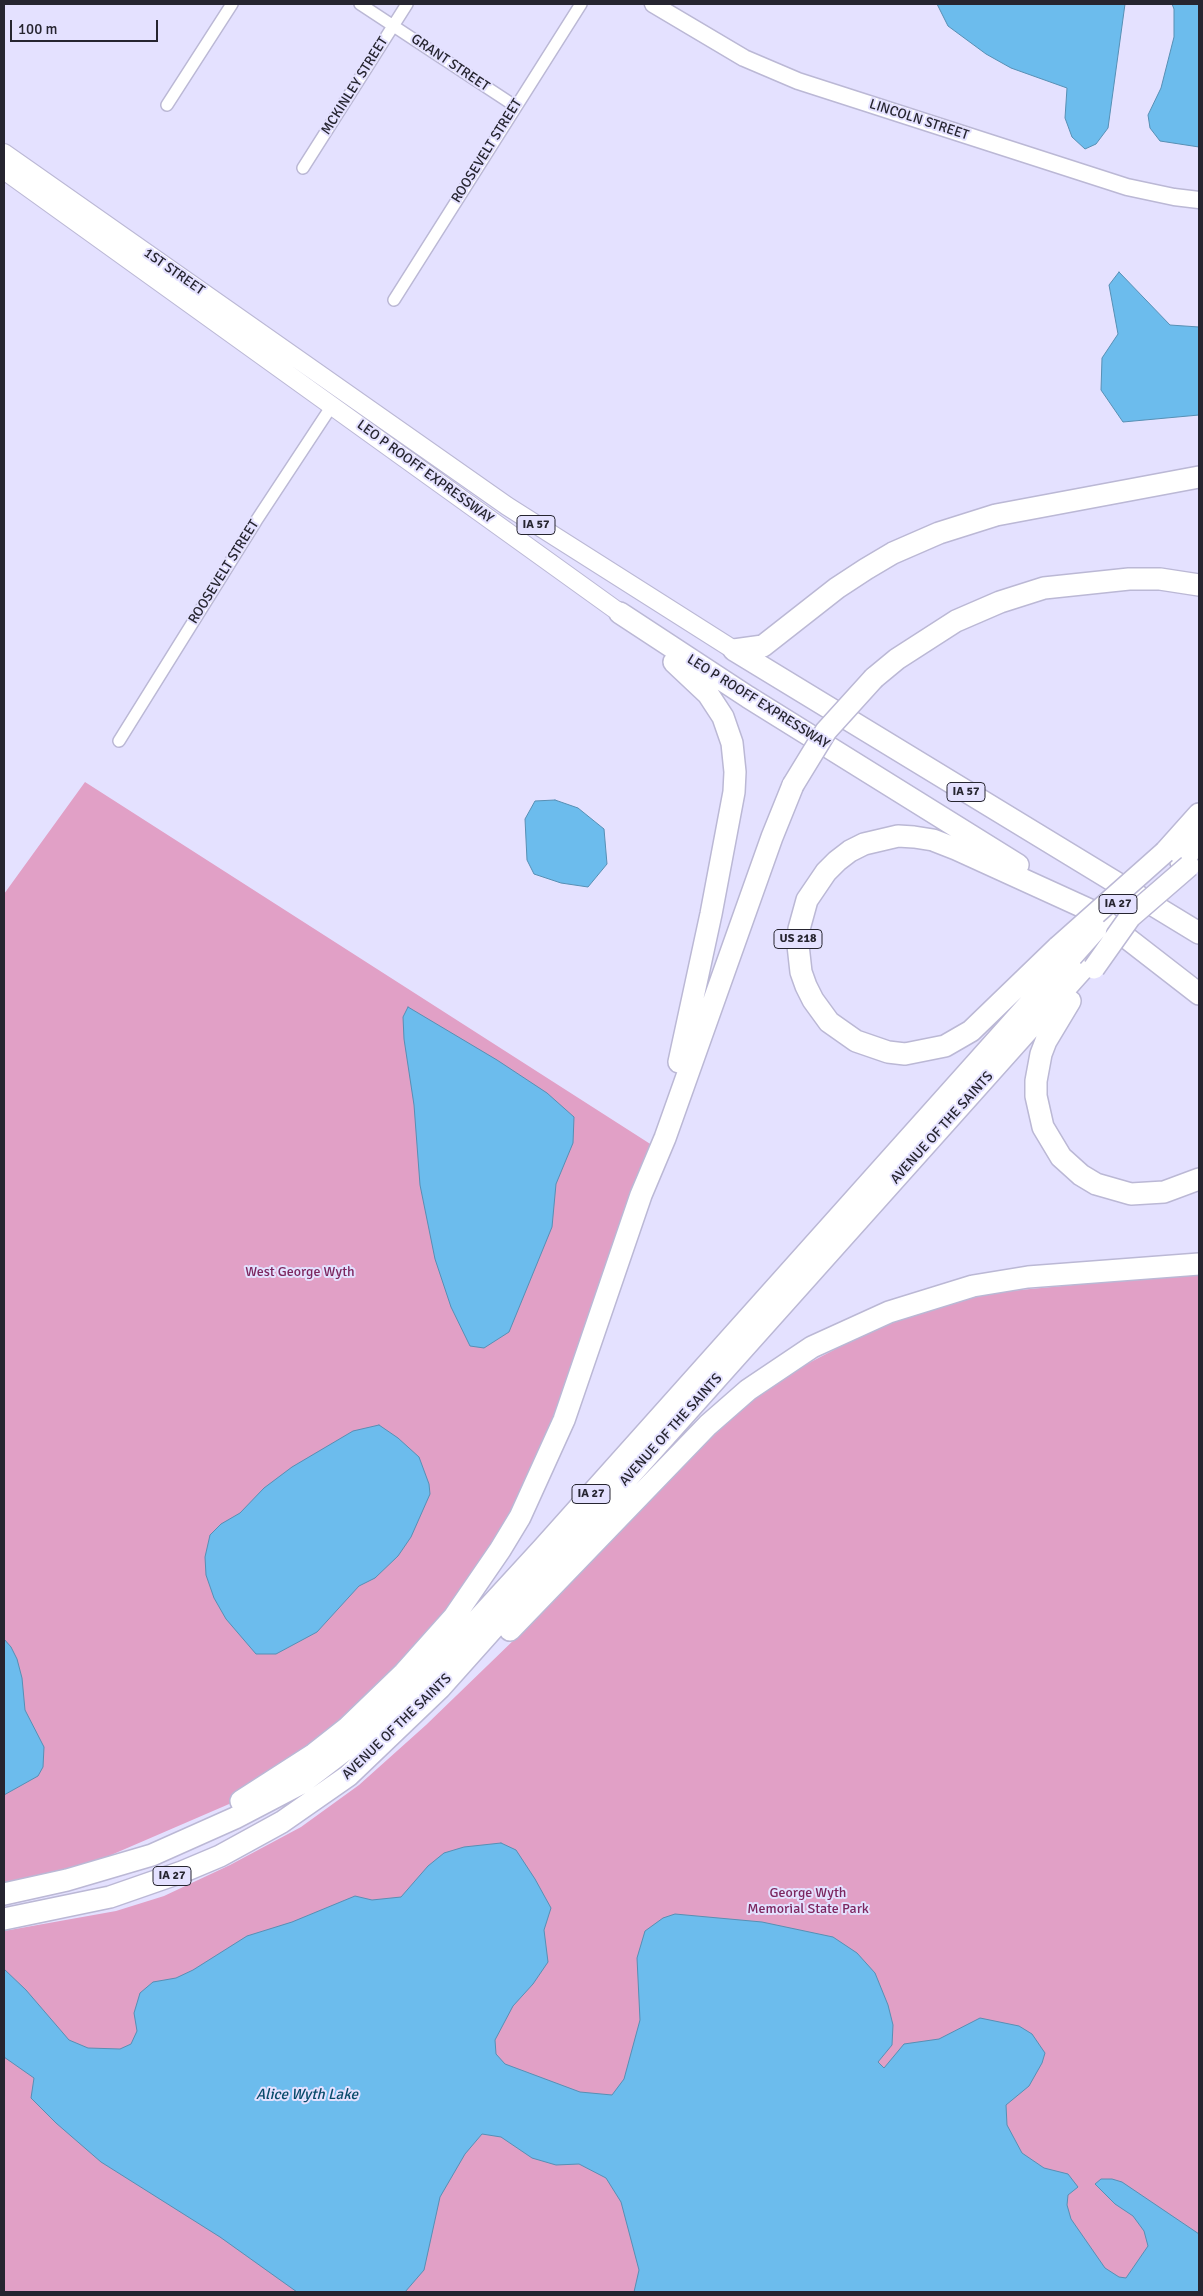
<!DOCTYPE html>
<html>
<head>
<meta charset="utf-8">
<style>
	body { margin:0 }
	#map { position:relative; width:1203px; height:2296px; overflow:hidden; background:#e4e1ff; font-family:Signika,sans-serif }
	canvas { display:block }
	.frame { position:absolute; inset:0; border:5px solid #262530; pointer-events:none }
	.scale { position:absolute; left:10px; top:20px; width:148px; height:22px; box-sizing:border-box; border:2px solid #262530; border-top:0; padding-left:6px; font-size:15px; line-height:18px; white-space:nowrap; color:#262530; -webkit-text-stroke:4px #e4e1ff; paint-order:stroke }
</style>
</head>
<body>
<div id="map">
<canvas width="1203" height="2296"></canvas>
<div class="frame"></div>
<div class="scale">100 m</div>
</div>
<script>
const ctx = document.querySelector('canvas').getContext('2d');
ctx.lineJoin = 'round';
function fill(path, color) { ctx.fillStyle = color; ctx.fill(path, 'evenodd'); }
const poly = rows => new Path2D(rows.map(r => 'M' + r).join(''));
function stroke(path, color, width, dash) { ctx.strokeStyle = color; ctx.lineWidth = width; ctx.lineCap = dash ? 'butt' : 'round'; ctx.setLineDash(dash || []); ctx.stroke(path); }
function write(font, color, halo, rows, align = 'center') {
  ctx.font = font + ' Signika,sans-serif'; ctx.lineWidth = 4; ctx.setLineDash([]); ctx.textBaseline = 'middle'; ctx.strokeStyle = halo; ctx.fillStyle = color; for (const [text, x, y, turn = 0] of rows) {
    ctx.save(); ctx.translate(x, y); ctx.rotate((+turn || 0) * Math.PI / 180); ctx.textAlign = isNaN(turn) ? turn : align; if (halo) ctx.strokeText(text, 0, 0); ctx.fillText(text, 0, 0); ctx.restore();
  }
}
const green = poly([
	[85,782,655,1147,520,1517,376,1701,250,1795,37,1887,4,1890,4,894],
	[1199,1273,1199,2292,4,2292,4,1931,116,1911,164,1896,230,1865,301,1827,359,1785,426,1725,549,1606,696,1452,750,1402,807,1364,870,1331,930,1307,988,1293]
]);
const water = poly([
	[937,4,1125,4,1108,128,1096,144,1085,149,1072,137,1065,118,1067,88,1011,68,986,54,948,26,937,4],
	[1172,4,1199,4,1199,147,1160,141,1150,128,1148,115,1161,88,1174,37,1174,9,1172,4],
	[1119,272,1170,325,1199,327,1199,415,1123,422,1101,390,1102,358,1118,334,1109,285,1119,272],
	[555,800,578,808,604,829,607,864,588,887,561,883,534,874,527,860,525,819,535,801,555,800],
	[408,1007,497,1060,547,1093,574,1117,573,1143,556,1184,552,1227,509,1332,484,1348,470,1346,451,1307,435,1259,420,1185,414,1105,404,1039,403,1017,408,1007],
	[379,1425,398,1438,419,1457,429,1484,430,1494,411,1537,398,1556,375,1578,359,1586,317,1632,276,1654,256,1654,226,1619,214,1598,206,1575,205,1557,210,1535,221,1524,240,1513,264,1488,292,1467,353,1431,379,1425],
	[4,1639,11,1647,17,1659,22,1678,25,1710,44,1747,43,1767,38,1776,4,1795,4,1639],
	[501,1843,516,1850,535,1879,551,1908,544,1930,548,1962,533,1984,513,2006,495,2040,496,2054,505,2064,580,2092,612,2095,624,2079,640,2020,637,1958,645,1931,663,1918,675,1914,762,1922,833,1937,857,1953,875,1973,888,2005,893,2025,892,2045,878,2062,884,2068,904,2044,939,2039,980,2018,1019,2026,1032,2034,1045,2053,1042,2063,1029,2086,1006,2105,1007,2125,1022,2153,1044,2168,1068,2174,1078,2187,1068,2195,1067,2205,1071,2219,1105,2268,1119,2277,1126,2278,1148,2246,1144,2231,1133,2216,1115,2204,1095,2184,1101,2179,1112,2179,1122,2182,1199,2234,1199,2292,634,2292,639,2270,621,2202,606,2178,579,2164,556,2165,532,2158,501,2137,482,2134,465,2154,440,2197,424,2270,405,2292,297,2292,220,2237,101,2162,56,2123,31,2098,34,2078,4,2057,4,1969,26,1990,69,2040,88,2048,120,2049,131,2044,137,2031,134,2013,140,1993,153,1982,176,1978,193,1970,247,1936,292,1922,355,1896,372,1900,401,1897,428,1866,444,1853,464,1847,501,1843]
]);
const minor = poly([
	[360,4,515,106],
	[167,105,232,4],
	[303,168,407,4],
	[394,300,581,4],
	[119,741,256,521,333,404]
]);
const secondary = poly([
	[653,4,744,58,798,81,1127,187,1174,197,1199,200]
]);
const primary = poly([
	[4,153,507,506,734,650],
	[4,170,620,613]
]);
const motorway = poly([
	[620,613,748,697,1018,865],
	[734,650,1199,933],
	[734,650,763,646,837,588,866,569,893,553,939,533,996,515,1199,477],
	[674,662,708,694,723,717,732,743,735,772,734,792,711,914,679,1062],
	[874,678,897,659,956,621,1000,602,1044,588,1129,579,1160,579,1199,585],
	[1165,852,1199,814],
	[1181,862,1199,841],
	[1058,947,971,1031,945,1046,905,1054,888,1052,856,1041,829,1022,813,1000,806,986,801,972,798,945,799,929,807,900,826,872,837,861,850,851,864,844,898,836,914,837,933,840,956,849,1092,911,1199,994],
	[1070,1001,1046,1041,1041,1054,1036,1081,1036,1096,1043,1127,1061,1157,1081,1175,1096,1184,1131,1194,1164,1192,1199,1179],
	[510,1630,708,1425,748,1390,812,1347,889,1312,973,1286,1028,1277,1199,1264],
	[241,1801,314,1754,347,1728,404,1673,454,1617,500,1550,520,1517,564,1420,641,1195,665,1138,772,837,793,785],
	[4,1894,67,1880,152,1855,235,1818,302,1783,370,1731,422,1680,543,1548,1072,956],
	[4,1919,110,1897,182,1872,220,1856,282,1822,348,1776,440,1688,1087,964]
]);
const motorwayBridge = poly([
	[793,785,826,731,874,678],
	[1058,947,1165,852],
	[1072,956,1096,929],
	[1094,968,1130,917,1189,866]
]);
const shields = [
	[536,525,38],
	[966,792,38],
	[1118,904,38],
	[798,939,48],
	[591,1494,38],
	[172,1876,38]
];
const shieldNames = [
	["IA 57",536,525],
	["IA 57",966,792],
	["IA 27",1118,904],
	["US 218",798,939],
	["IA 27",591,1494],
	["IA 27",172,1876]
];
const streetNames = [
	["GRANT STREET",450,63,34],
	["MCKINLEY STREET",355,86,-58],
	["LINCOLN STREET",919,120,18],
	["ROOSEVELT STREET",487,151,-58],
	["1ST STREET",174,272,35],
	["LEO P ROOFF EXPRESSWAY",425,472,36],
	["ROOSEVELT STREET",224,572,-58],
	["LEO P ROOFF EXPRESSWAY",758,702,32],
	["AVENUE OF THE SAINTS",942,1128,-48],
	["AVENUE OF THE SAINTS",671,1430,-48],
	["AVENUE OF THE SAINTS",397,1727,-44]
];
const parkNames = [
	["West George Wyth",300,1272],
	["George Wyth",808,1893],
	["Memorial State Park",808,1909]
];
const waterNames = [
	["Alice Wyth Lake",307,2095]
];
fill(green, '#e1a0c6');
fill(water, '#6cbced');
stroke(water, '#578fb4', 1);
stroke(minor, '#bbb8d5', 14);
stroke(secondary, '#bbb8d5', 19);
stroke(primary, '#bbb8d5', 20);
stroke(motorway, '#bbb8d5', 24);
stroke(minor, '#fff', 11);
stroke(secondary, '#fff', 16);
stroke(primary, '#fff', 18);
stroke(motorway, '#fff', 21);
stroke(motorwayBridge, '#bbb8d5', 24, []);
stroke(motorwayBridge, '#fff', 21);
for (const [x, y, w] of shields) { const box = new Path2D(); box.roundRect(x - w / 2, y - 9.5, w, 19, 4); ctx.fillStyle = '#e4e1ff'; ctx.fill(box); stroke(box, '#262530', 1); }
write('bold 12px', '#262530', null, shieldNames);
write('14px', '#262530', '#e4e1ff', streetNames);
write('14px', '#7c265f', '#e4e1ff', parkNames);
write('italic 15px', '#094b6b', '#e4e1ff', waterNames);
</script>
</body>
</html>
